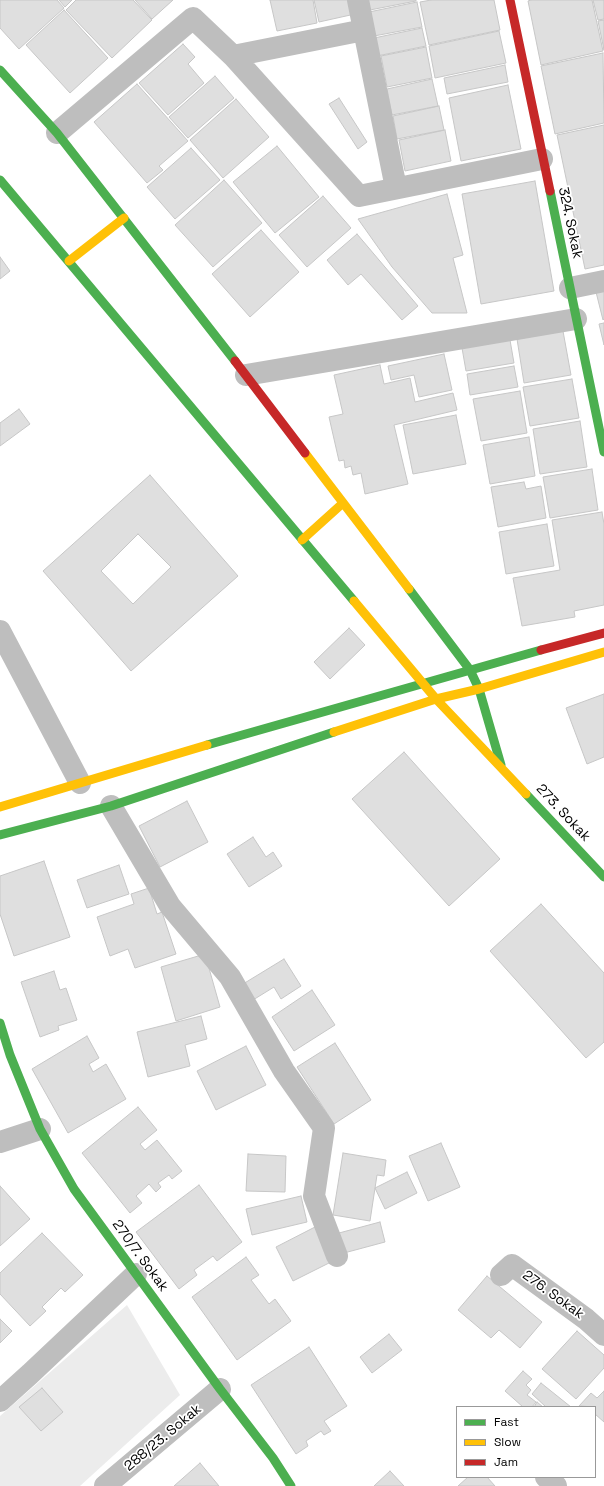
<!DOCTYPE html>
<html>
<head>
<meta charset="utf-8">
<style>
	body { margin:0 }
	#map { position:relative; width:604px; height:1486px; overflow:hidden; background:#fff; font-family:"Space Grotesk",sans-serif }
	canvas { display:block }
	.legend { position:absolute; left:456px; top:1406px; width:140px; height:72px; box-sizing:border-box; background:#fff; border:1px solid #999; margin:0; padding:5px 7px; list-style:none; font-size:12px; color:#000 }
	.legend li { display:flex; align-items:center; gap:8px; height:20px }
	.legend b { width:20px; border:1px solid #999 }
</style>
</head>
<body>
<div id="map">
<canvas width="604" height="1486"></canvas>
<ul class="legend">
<li><b style="height:5px;background:#4caf50"></b>Fast</li>
<li><b style="height:5px;background:#ffc107"></b>Slow</li>
<li><b style="height:5px;background:#c62828"></b>Jam</li>
</ul>
</div>
<script>
const ctx = document.querySelector('canvas').getContext('2d');
ctx.lineJoin = 'round';
function fill(path, color) { ctx.fillStyle = color; ctx.fill(path, 'evenodd'); }
const poly = rows => new Path2D(rows.map(r => 'M' + r).join(''));
function stroke(path, color, width, dash) { ctx.strokeStyle = color; ctx.lineWidth = width; ctx.lineCap = dash ? 'butt' : 'round'; ctx.setLineDash(dash || []); ctx.stroke(path); }
function write(font, color, halo, rows, align = 'center') {
  ctx.font = font + ' "Space Grotesk",sans-serif'; ctx.lineWidth = 3.5; ctx.setLineDash([]); ctx.textBaseline = 'middle'; ctx.strokeStyle = halo; ctx.fillStyle = color; for (const [text, x, y, turn = 0] of rows) {
    ctx.save(); ctx.translate(x, y); ctx.rotate((+turn || 0) * Math.PI / 180); ctx.textAlign = isNaN(turn) ? turn : align; if (halo) ctx.strokeText(text, 0, 0); ctx.fillText(text, 0, 0); ctx.restore();
  }
}
const green = poly([
	[127,1305,180,1395,80,1486,0,1486,0,1416]
]);
const building = poly([
	[0,0,57,0,64,8,19,49,0,28,0,0],
	[59,0,72,0,65,7,59,0],
	[76,0,133,0,152,20,112,58,66,10,76,0],
	[135,0,173,0,152,19,135,0],
	[270,0,313,0,317,23,277,31,270,0],
	[314,0,352,0,355,14,319,22,314,0],
	[368,0,416,0,416,1,370,10,368,0],
	[431,0,494,0,500,30,429,45,420,2,431,0],
	[531,0,592,0,603,51,541,65,528,1,531,0],
	[593,0,604,0,604,19,598,20,593,0],
	[417,2,422,27,374,36,369,12,417,2],
	[64,10,108,58,70,93,26,45,64,10],
	[604,20,604,50,598,21,604,20],
	[422,28,426,46,377,56,374,38,422,28],
	[499,31,506,63,435,78,429,46,499,31],
	[183,44,195,57,188,64,204,83,168,115,139,83,183,44],
	[426,47,432,78,387,87,381,56,426,47],
	[603,53,604,123,555,134,541,66,603,53],
	[505,65,508,82,447,94,444,78,505,65],
	[215,76,234,98,188,138,169,117,215,76],
	[432,79,438,106,392,115,387,89,432,79],
	[137,84,188,141,159,166,163,170,147,183,94,122,137,84],
	[508,85,521,149,461,161,449,98,508,85],
	[339,98,367,142,358,149,329,104,339,98],
	[236,99,269,137,223,178,190,140,236,99],
	[439,106,444,130,397,139,393,116,439,106],
	[604,125,604,265,585,269,557,135,604,125],
	[445,130,451,161,405,171,399,140,445,130],
	[277,146,319,197,275,233,233,182,277,146],
	[191,148,220,180,175,219,147,187,191,148],
	[224,180,262,223,213,267,175,225,224,180],
	[535,181,554,291,481,304,462,194,535,181],
	[447,194,463,255,453,258,467,313,432,313,392,267,358,219,447,194],
	[323,196,351,228,307,267,279,235,323,196],
	[261,230,299,272,250,317,212,274,261,230],
	[357,234,418,306,402,320,361,274,348,285,327,260,357,234],
	[0,257,10,271,0,279,0,257],
	[604,286,604,319,603,320,595,288,604,286],
	[604,323,604,345,599,324,604,323],
	[563,331,571,375,524,383,517,339,563,331],
	[510,340,514,363,466,371,462,348,510,340],
	[444,354,452,390,419,397,414,375,391,380,388,366,444,354],
	[380,365,384,384,410,378,415,402,453,393,457,410,394,425,408,484,365,494,361,473,353,475,351,466,345,468,344,460,339,461,329,417,343,414,334,375,380,365],
	[514,366,518,387,470,395,467,374,514,366],
	[572,379,579,418,530,426,523,387,572,379],
	[520,391,527,433,481,441,473,399,520,391],
	[19,409,30,424,0,446,0,423,19,409],
	[456,415,466,464,413,474,403,425,456,415],
	[580,421,587,467,540,474,533,429,580,421],
	[529,437,535,476,490,484,483,445,529,437],
	[592,469,598,510,550,518,543,477,592,469],
	[150,475,238,576,131,671,43,571,150,475],
	[138,534,171,567,133,604,101,571,138,534],
	[524,482,526,489,541,486,546,518,498,527,491,487,524,482],
	[602,512,604,524,604,605,574,611,575,617,522,626,513,578,560,570,552,520,602,512],
	[547,524,554,566,506,574,499,532,547,524],
	[349,628,365,645,330,679,314,662,349,628],
	[604,694,604,757,587,764,566,708,604,694],
	[404,752,500,859,449,906,352,799,404,752],
	[187,801,208,842,160,867,139,826,187,801],
	[253,837,266,857,273,852,282,866,249,887,227,854,253,837],
	[44,861,70,937,14,956,0,914,0,876,44,861],
	[119,865,129,894,87,908,77,880,119,865],
	[149,888,157,914,162,912,176,954,135,968,128,949,110,956,97,917,134,904,131,894,149,888],
	[541,904,604,973,604,1042,586,1058,490,951,541,904],
	[205,954,220,1007,176,1021,161,967,205,954],
	[284,959,301,986,281,999,274,987,253,1000,243,984,284,959],
	[54,971,60,990,66,988,77,1020,58,1026,59,1030,40,1037,21,982,54,971],
	[312,990,335,1025,294,1051,272,1017,312,990],
	[201,1016,207,1039,185,1045,190,1066,148,1077,137,1032,201,1016],
	[87,1036,99,1058,89,1064,93,1072,106,1064,126,1099,68,1133,32,1069,87,1036],
	[335,1043,371,1100,334,1124,297,1067,335,1043],
	[246,1046,266,1085,216,1110,197,1071,246,1046],
	[138,1107,157,1130,140,1144,145,1150,157,1140,182,1171,172,1179,169,1175,158,1183,161,1187,156,1192,149,1184,136,1196,142,1203,130,1213,82,1153,138,1107],
	[441,1143,460,1187,428,1201,409,1156,441,1143],
	[343,1153,386,1160,384,1176,377,1175,370,1221,333,1215,343,1153],
	[248,1154,286,1156,285,1192,246,1191,248,1154],
	[407,1172,417,1193,385,1209,375,1188,407,1172],
	[199,1185,242,1242,217,1261,213,1256,194,1270,197,1275,179,1289,136,1232,199,1185],
	[0,1186,30,1219,0,1246,0,1186],
	[301,1196,307,1222,252,1235,246,1209,301,1196],
	[380,1222,385,1242,344,1253,339,1233,380,1222],
	[315,1227,333,1261,293,1281,276,1247,315,1227],
	[42,1233,83,1275,65,1292,61,1288,42,1307,46,1311,30,1326,0,1294,0,1273,42,1233],
	[246,1257,259,1275,251,1280,269,1304,275,1299,291,1321,237,1360,192,1297,246,1257],
	[487,1276,542,1322,520,1348,499,1330,491,1338,458,1310,487,1276],
	[0,1319,12,1331,0,1343,0,1319],
	[577,1331,604,1355,604,1368,576,1399,542,1369,577,1331],
	[389,1334,402,1350,372,1373,360,1357,389,1334],
	[309,1347,347,1406,324,1421,331,1431,324,1435,321,1431,306,1441,308,1446,296,1454,251,1385,309,1347],
	[523,1371,532,1379,526,1385,531,1390,527,1395,536,1402,532,1407,523,1407,505,1391,523,1371],
	[541,1383,571,1407,546,1407,532,1394,541,1383],
	[42,1388,63,1412,41,1431,19,1407,42,1388],
	[604,1391,604,1422,595,1414,595,1407,579,1406,591,1393,597,1398,604,1391],
	[537,1402,543,1407,534,1407,537,1402],
	[200,1463,219,1486,174,1486,200,1463],
	[390,1471,404,1486,374,1486,390,1471],
	[468,1477,487,1477,495,1486,458,1486,468,1477]
]);
const street = poly([
	[358,0,364,30],
	[233,56,364,30,396,188],
	[57,133,193,18,233,56,359,196,542,159],
	[570,288,604,281],
	[246,375,576,319],
	[0,631,80,783],
	[111,806,170,906,230,977,284,1071,324,1128,314,1196,337,1256],
	[0,1142,40,1129],
	[501,1275,512,1265,586,1319,604,1335],
	[0,1401,30,1374,136,1274],
	[546,1477,556,1486],
	[105,1486,220,1389]
]);
const fast = poly([
	[0,70,57,133,235,361],
	[0,180,354,601],
	[550,191,604,452],
	[409,589,470,670,479,689,501,765],
	[207,745,541,650],
	[526,794,604,877],
	[0,835,111,806,334,732],
	[0,1023,10,1055,40,1129,74,1189,220,1389,273,1458,291,1486]
]);
const slow = poly([
	[69,261,124,218],
	[305,453,409,589],
	[302,540,343,503],
	[354,601,436,699,526,794],
	[334,732,436,699,479,689,604,652],
	[0,807,207,745]
]);
const jam = poly([
	[510,0,550,191],
	[235,361,305,453],
	[541,650,604,633]
]);
const streetNames = [
	["324. Sokak",570,223,78],
	["273. Sokak",563,813,47],
	["270/7. Sokak",140,1256,54],
	["276. Sokak",553,1295,36],
	["288/23. Sokak",163,1438,-40]
];
fill(green, '#ececec');
fill(building, '#dfdfdf');
stroke(building, '#c7c7c7', 1);
stroke(street, '#bebebe', 22);
stroke(fast, '#4caf50', 9);
stroke(slow, '#ffc107', 9);
stroke(jam, '#c62828', 9);
write('14px', '#000', '#fff', streetNames);
</script>
</body>
</html>
